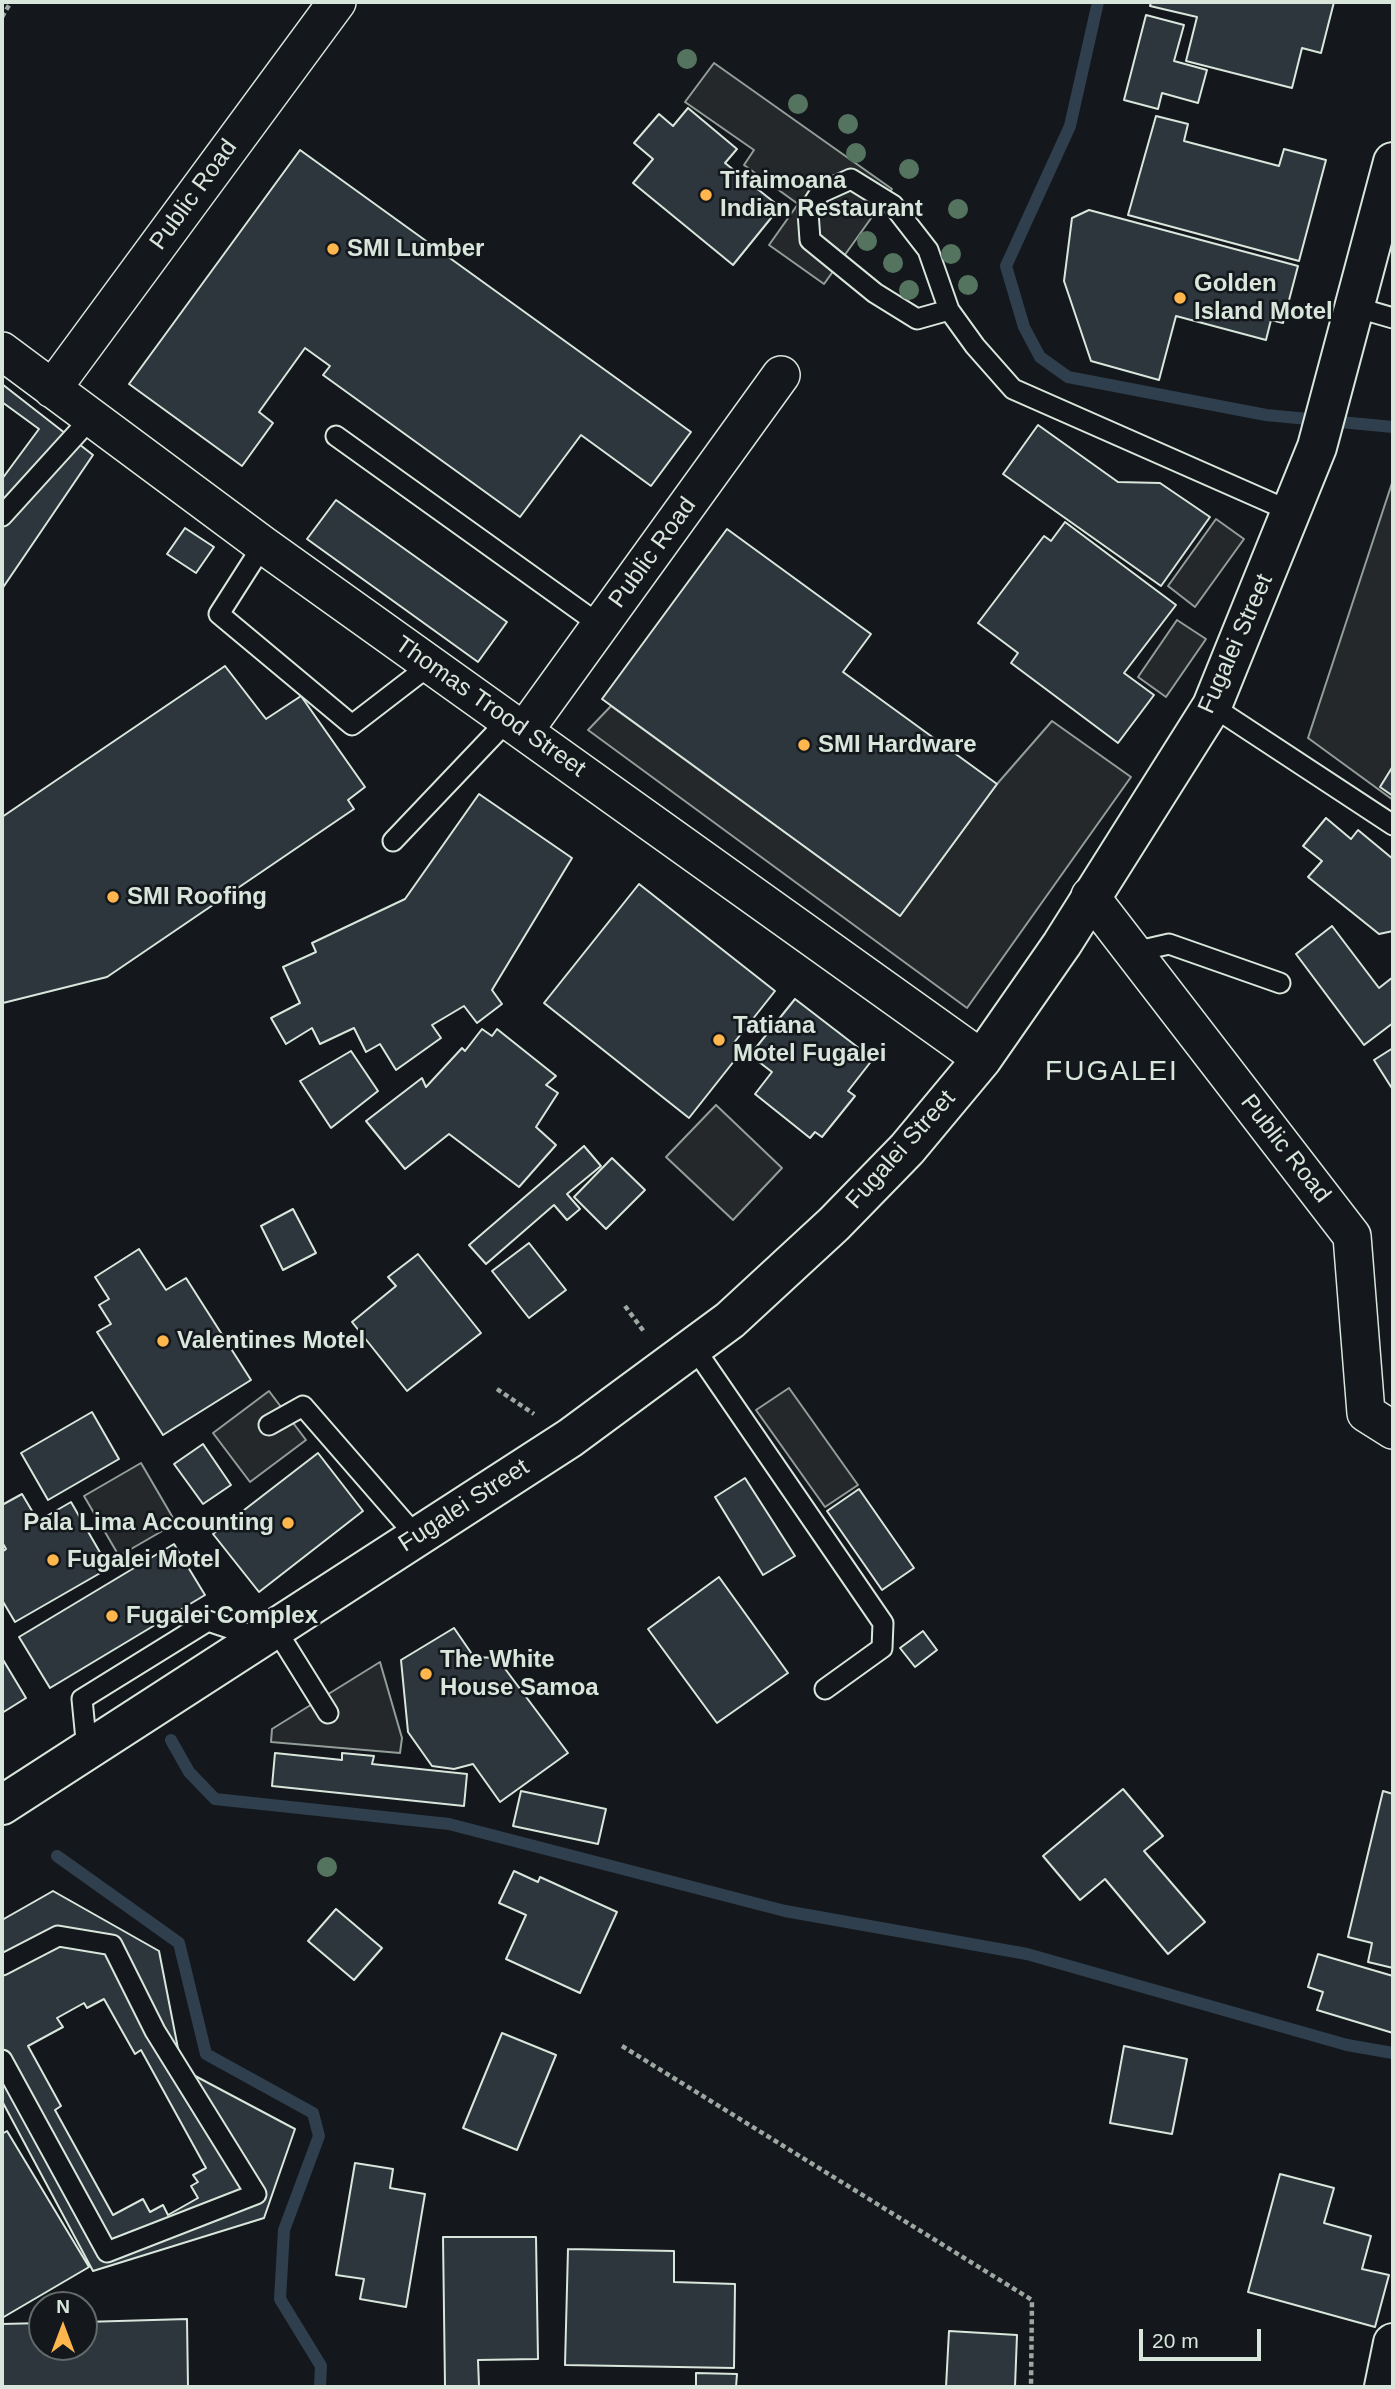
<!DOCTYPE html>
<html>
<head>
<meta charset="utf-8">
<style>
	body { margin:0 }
	#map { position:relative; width:1395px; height:2389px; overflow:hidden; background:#14181c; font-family:Arial,sans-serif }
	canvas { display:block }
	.frame { position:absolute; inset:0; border:4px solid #d8e6dc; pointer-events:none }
	.north { position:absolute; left:28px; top:2291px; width:70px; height:70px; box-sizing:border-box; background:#14181c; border:2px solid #626a69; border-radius:50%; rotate:0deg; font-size:19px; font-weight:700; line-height:28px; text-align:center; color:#d8e6dc }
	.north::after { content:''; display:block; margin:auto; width:24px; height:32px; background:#ffb74d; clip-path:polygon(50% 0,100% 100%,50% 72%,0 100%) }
	.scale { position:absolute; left:1139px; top:2329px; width:122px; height:32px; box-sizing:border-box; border:4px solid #d8e6dc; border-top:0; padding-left:9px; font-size:21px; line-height:24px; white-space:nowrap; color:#d8e6dc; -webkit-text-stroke:5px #14181c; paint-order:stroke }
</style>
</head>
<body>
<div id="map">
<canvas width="1395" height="2389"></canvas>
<div class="frame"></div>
<div class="north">N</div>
<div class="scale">20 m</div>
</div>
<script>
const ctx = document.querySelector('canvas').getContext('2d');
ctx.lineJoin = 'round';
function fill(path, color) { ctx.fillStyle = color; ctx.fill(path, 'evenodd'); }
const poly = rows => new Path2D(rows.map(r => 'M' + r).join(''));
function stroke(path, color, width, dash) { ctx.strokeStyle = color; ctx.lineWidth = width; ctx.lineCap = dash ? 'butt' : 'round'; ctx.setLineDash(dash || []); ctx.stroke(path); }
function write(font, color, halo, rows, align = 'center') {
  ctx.font = font + ' Arial,sans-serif'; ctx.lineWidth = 5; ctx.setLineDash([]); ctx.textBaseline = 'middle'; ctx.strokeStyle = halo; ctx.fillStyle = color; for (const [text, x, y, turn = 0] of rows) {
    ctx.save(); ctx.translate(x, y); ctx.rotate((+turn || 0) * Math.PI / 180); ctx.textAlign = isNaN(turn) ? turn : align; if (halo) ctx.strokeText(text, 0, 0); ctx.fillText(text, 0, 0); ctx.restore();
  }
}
const parking = poly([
	[714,63,892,189,824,284,769,245,798,204,744,165,754,150,685,102,714,63],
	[1392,483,1393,483,1393,800,1308,738,1392,483],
	[1216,519,1244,539,1195,607,1168,586,1216,519],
	[1177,620,1206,639,1166,697,1138,677,1177,620],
	[611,706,900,916,997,784,1052,721,1131,777,967,1008,588,730,611,706],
	[716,1105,782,1168,733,1220,666,1157,716,1105],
	[789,1388,858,1485,825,1507,756,1410,789,1388],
	[269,1391,306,1440,250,1482,213,1433,269,1391],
	[141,1463,176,1523,119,1556,84,1496,141,1463],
	[380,1662,402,1738,400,1753,271,1742,272,1729,380,1662]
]);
const stream = poly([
	[1098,2,1070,126,1006,266,1024,327,1040,357,1068,377,1266,415,1393,427],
	[171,1740,189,1772,215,1799,449,1824,785,1911,1027,1954,1347,2045,1393,2053],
	[57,1856,179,1943,206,2054,313,2113,319,2136,284,2230,280,2299,321,2366,320,2387]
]);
const building = poly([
	[1151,2,1334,2,1321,53,1302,48,1292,88,1186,61,1197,17,1150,6,1151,2],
	[1146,15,1184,25,1174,61,1207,70,1198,103,1162,93,1158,109,1124,100,1146,15],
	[688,108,737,149,725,163,780,207,733,265,633,183,653,159,634,143,659,114,673,126,688,108],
	[1156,116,1188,124,1184,141,1279,166,1284,149,1326,160,1299,261,1128,215,1156,116],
	[300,150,691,432,651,486,581,435,520,517,323,375,330,366,305,348,259,412,273,423,242,466,129,384,300,150],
	[1089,210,1298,266,1283,323,1271,320,1266,340,1176,316,1159,380,1091,361,1064,281,1072,218,1089,210],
	[2,384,93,455,2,589,2,384],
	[2,402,39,429,2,479,2,402],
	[1038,425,1118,482,1160,483,1210,517,1161,586,1003,474,1038,425],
	[336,500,507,622,478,662,307,539,336,500],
	[1065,522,1176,605,1124,673,1154,695,1118,743,1011,663,1018,653,978,623,1044,536,1051,541,1065,522],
	[185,528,214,547,196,573,167,554,185,528],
	[727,529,871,634,843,672,997,784,900,916,602,699,727,529],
	[225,666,266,719,301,696,365,787,348,800,354,809,107,977,3,1003,2,817,225,666],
	[1393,766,1393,796,1380,787,1393,766],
	[479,794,572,858,492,990,502,1004,477,1023,464,1006,432,1025,441,1038,396,1070,380,1044,366,1052,354,1028,320,1044,312,1028,286,1044,271,1018,300,1003,283,967,316,952,312,943,405,899,479,794],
	[1326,818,1351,839,1358,830,1393,859,1393,931,1379,934,1308,877,1322,861,1303,846,1326,818],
	[639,884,775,991,733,1044,742,1051,689,1118,544,1003,639,884],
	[1332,926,1379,988,1393,977,1393,1023,1364,1045,1296,954,1332,926],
	[795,999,873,1059,848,1091,855,1096,822,1137,815,1132,810,1138,755,1094,772,1072,750,1055,795,999],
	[482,1029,492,1036,497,1029,556,1076,546,1085,558,1093,536,1127,556,1145,519,1187,449,1134,405,1169,366,1121,422,1078,426,1087,462,1048,465,1051,482,1029],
	[1393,1048,1393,1090,1374,1060,1393,1048],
	[351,1051,378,1091,331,1128,300,1081,351,1051],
	[584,1146,601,1166,567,1194,580,1209,567,1220,554,1205,486,1264,469,1245,584,1146],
	[612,1158,645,1190,606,1229,574,1197,612,1158],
	[293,1209,316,1253,283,1270,261,1226,293,1209],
	[529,1243,566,1290,529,1318,492,1271,529,1243],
	[139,1249,166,1290,186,1278,251,1380,163,1435,97,1332,111,1324,99,1305,109,1299,95,1277,139,1249],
	[418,1254,481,1333,407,1391,352,1322,396,1286,388,1277,418,1254],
	[92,1412,119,1459,48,1500,21,1453,92,1412],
	[203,1444,231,1485,203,1504,174,1464,203,1444],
	[318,1453,363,1511,259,1592,213,1534,318,1453],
	[745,1478,795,1556,763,1575,715,1497,745,1478],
	[859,1489,914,1568,882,1590,827,1511,859,1489],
	[22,1494,38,1521,71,1502,109,1568,15,1622,2,1600,2,1552,6,1549,2,1542,2,1505,22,1494],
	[174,1544,205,1595,50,1688,19,1637,174,1544],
	[719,1577,788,1673,717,1723,648,1629,719,1577],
	[454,1628,474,1657,497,1658,568,1753,500,1802,473,1764,454,1769,432,1766,408,1732,401,1660,454,1628],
	[923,1631,937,1650,915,1667,900,1648,923,1631],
	[2,1658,26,1698,2,1713,2,1658],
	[275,1753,342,1760,342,1753,374,1756,372,1764,467,1774,464,1806,272,1786,275,1753],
	[1123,1789,1163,1836,1144,1851,1205,1922,1168,1954,1105,1879,1080,1900,1043,1856,1123,1789],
	[521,1791,606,1809,598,1844,513,1826,521,1791],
	[1383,1791,1393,1794,1393,1968,1368,1962,1372,1943,1348,1937,1383,1791],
	[514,1871,538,1882,540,1877,617,1912,580,1993,506,1959,526,1915,499,1903,514,1871],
	[53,1891,159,1951,182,2069,295,2129,264,2218,93,2271,2,2101,2,1920,53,1891],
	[336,1909,382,1948,354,1980,308,1941,336,1909],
	[1318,1954,1393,1976,1393,2033,1317,2010,1323,1992,1308,1987,1318,1954],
	[104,1999,135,2054,141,2050,206,2168,193,2175,198,2182,191,2186,198,2198,168,2215,163,2205,150,2212,143,2199,113,2215,55,2110,61,2106,28,2046,63,2027,57,2018,84,2003,87,2008,104,1999],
	[502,2033,556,2055,517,2150,463,2128,502,2033],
	[1124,2046,1187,2059,1172,2134,1110,2123,1124,2046],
	[7,2131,89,2267,2,2318,2,2134,7,2131],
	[355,2163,393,2169,390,2188,425,2194,406,2307,360,2299,364,2279,336,2275,355,2163],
	[1280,2174,1334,2188,1324,2223,1371,2236,1362,2269,1389,2275,1375,2327,1248,2292,1280,2174],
	[443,2237,536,2237,538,2359,478,2360,479,2386,445,2386,443,2237],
	[568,2249,674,2251,674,2282,735,2284,734,2368,565,2365,568,2249],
	[187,2319,188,2387,2,2387,2,2324,42,2323,42,2347,84,2347,84,2322,187,2319],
	[949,2331,1017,2335,1015,2387,946,2387,949,2331],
	[696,2373,737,2374,736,2387,696,2387,696,2373]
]);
const path = poly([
	[2,17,11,2],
	[625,1306,645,1333],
	[497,1389,534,1414],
	[622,2046,1032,2300,1031,2387]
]);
const lane = poly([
	[1355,307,1393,318],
	[949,310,917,319,875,293,810,240,808,212,820,193,851,179,893,205,928,250,949,310,975,346,1013,389,1292,512],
	[336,436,600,625],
	[2,516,91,418],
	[263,545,219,614,352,725,430,665],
	[1212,706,1393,825],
	[393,841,508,720],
	[1134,952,1169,944,1280,983],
	[693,1346,883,1623,882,1648,825,1689],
	[269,1425,303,1406,417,1537],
	[275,1628,328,1713],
	[87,1750,82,1699,208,1621,259,1638],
	[2,1965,58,1936,112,1945,155,2031,256,2194,107,2252,2,2060]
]);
const street = poly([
	[2,351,263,545,982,1059],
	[52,389,337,2],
	[524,731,781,375],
	[1090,896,1352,1236,1366,1413,1393,1430]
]);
const secondary = poly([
	[1384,2387,1393,2343]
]);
const primary = poly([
	[2,1805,570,1438,730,1320,834,1224,907,1149,982,1059,1062,944,1212,706,1317,447,1393,162]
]);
const trees = [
	[687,59],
	[798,104],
	[848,124],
	[856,153],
	[909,169],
	[958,209],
	[867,241],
	[951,254],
	[893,263],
	[968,285],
	[909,290],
	[327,1867]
];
const markers = [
	[706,195,7,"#ffb74d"],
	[333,249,7,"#ffb74d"],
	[1180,298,7,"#ffb74d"],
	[804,745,7,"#ffb74d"],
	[113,897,7,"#ffb74d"],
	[719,1040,7,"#ffb74d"],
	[163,1341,7,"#ffb74d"],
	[288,1523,7,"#ffb74d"],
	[53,1560,7,"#ffb74d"],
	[112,1616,7,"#ffb74d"],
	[426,1674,7,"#ffb74d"]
];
const poiNames = [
	["Tifaimoana",720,181],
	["Indian Restaurant",720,209],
	["SMI Lumber",347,249],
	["Golden",1194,284],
	["Island Motel",1194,312],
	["SMI Hardware",818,745],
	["SMI Roofing",127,897],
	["Tatiana",733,1026],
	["Motel Fugalei",733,1054],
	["Valentines Motel",177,1341],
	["Pala Lima Accounting",274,1523,"right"],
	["Fugalei Motel",67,1560],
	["Fugalei Complex",126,1616],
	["The White",440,1660],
	["House Samoa",440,1688]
];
const streetNames = [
	["Public Road",194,195,-54],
	["Public Road",653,553,-54],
	["Fugalei Street",1236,644,-66],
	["Thomas Trood Street",490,707,35],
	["Public Road",1285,1149,52],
	["Fugalei Street",901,1150,-48],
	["Fugalei Street",464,1506,-33]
];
const quarterNames = [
	["FUGALEI",1112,1072]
];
fill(parking, '#24282b');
stroke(parking, '#939e99', 2);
stroke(stream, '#2f3f4d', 12);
fill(building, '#2c363c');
stroke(building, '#d8e6dc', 2);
stroke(lane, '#d8e6dc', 23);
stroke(street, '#d8e6dc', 40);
stroke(secondary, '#d8e6dc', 42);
stroke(primary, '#d8e6dc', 42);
stroke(path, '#9da8a2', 4.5, [5, 3.5]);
stroke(lane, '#14181c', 19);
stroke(street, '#14181c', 37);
stroke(secondary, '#14181c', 38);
stroke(primary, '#14181c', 38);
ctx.fillStyle = '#55745f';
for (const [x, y] of trees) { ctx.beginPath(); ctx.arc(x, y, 10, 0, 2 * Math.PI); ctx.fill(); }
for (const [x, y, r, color] of markers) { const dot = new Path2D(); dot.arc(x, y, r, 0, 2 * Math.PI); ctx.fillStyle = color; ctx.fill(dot); stroke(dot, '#14181c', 2.5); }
write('bold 24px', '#d8e6dc', '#14181c', poiNames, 'left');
write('24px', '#d8e6dc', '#14181c', streetNames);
ctx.letterSpacing = '2px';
write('28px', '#d8e6dc', '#14181c', quarterNames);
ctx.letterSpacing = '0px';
</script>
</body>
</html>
